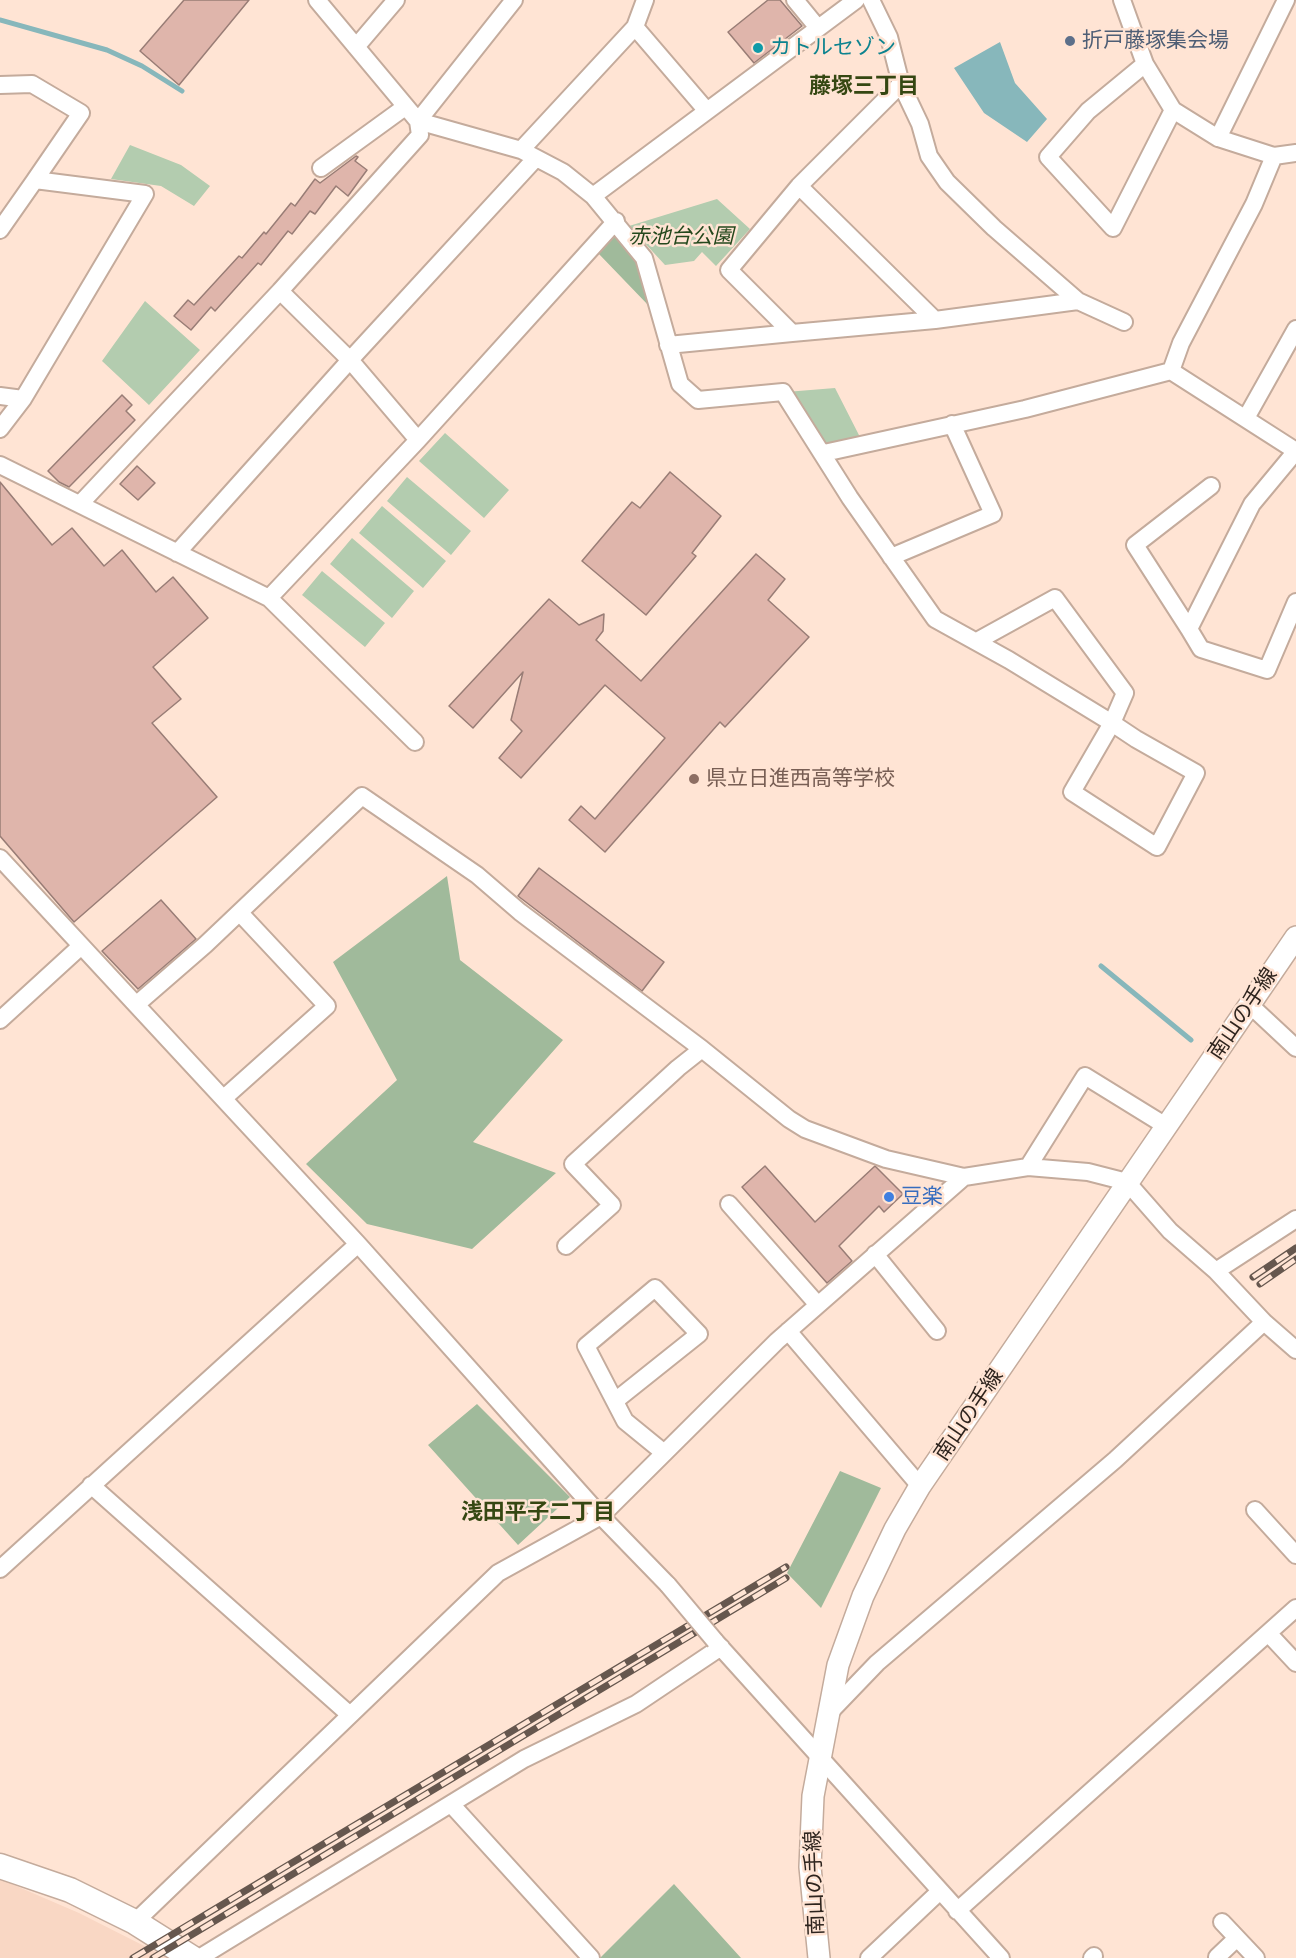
<!DOCTYPE html>
<html>
<head>
<meta charset="utf-8">
<style>
	body { margin:0 }
	canvas { display:block; background:#ffe4d4 }
</style>
</head>
<body>
<canvas width="1296" height="1958"></canvas>
<script>
const ctx = document.querySelector('canvas').getContext('2d');
ctx.lineJoin = 'round';
function fill(path, color) { ctx.fillStyle = color; ctx.fill(path, 'evenodd'); }
const poly = rows => new Path2D(rows.map(r => 'M' + r).join(''));
function stroke(path, color, width, dash) { ctx.strokeStyle = color; ctx.lineWidth = width; ctx.lineCap = dash ? 'butt' : 'round'; ctx.setLineDash(dash || []); ctx.stroke(path); }
function write(font, color, halo, rows, align = 'center') {
  ctx.font = font + ' "IBM Plex Serif","Noto Sans JP",serif'; ctx.lineWidth = 5; ctx.setLineDash([]); ctx.textBaseline = 'middle'; ctx.strokeStyle = halo; ctx.fillStyle = color; for (const [text, x, y, turn = 0] of rows) {
    ctx.save(); ctx.translate(x, y); ctx.rotate((+turn || 0) * Math.PI / 180); ctx.textAlign = isNaN(turn) ? turn : align; if (halo) ctx.strokeText(text, 0, 0); ctx.fillText(text, 0, 0); ctx.restore();
  }
}
const built = poly([
	[0,1879,79,1913,168,1958,0,1958]
]);
const green = poly([
	[130,145,181,165,210,186,194,206,161,186,111,179],
	[717,199,750,229,716,266,702,252,694,261,665,265,629,226],
	[145,301,200,350,149,405,102,361],
	[835,388,862,441,825,450,786,392],
	[445,433,509,490,484,518,419,461],
	[407,477,471,531,451,555,387,501],
	[382,506,446,561,423,588,359,533],
	[352,538,414,591,392,618,330,564],
	[322,571,385,623,365,647,302,595]
]);
const forest = poly([
	[615,233,637,261,649,306,598,253],
	[447,876,460,960,563,1040,473,1142,556,1173,472,1249,367,1224,306,1164,397,1080,333,962],
	[477,1404,570,1497,518,1545,428,1445],
	[840,1471,881,1488,821,1608,787,1573],
	[674,1884,741,1958,600,1958]
]);
const water = poly([
	[1000,42,1015,83,1047,119,1027,142,984,113,954,68]
]);
const stream = poly([
	[0,20,107,50,142,66,182,91],
	[1101,966,1191,1040]
]);
const building = poly([
	[184,0,249,0,179,85,140,51,184,0],
	[768,0,780,0,802,26,754,63,728,32,768,0],
	[356,156,358,157,355,161,367,170,348,196,336,186,315,214,310,211,292,234,288,231,261,265,258,263,215,311,211,307,191,330,174,316,188,300,194,305,239,256,242,258,264,232,266,234,291,203,295,206,315,179,320,183,356,156],
	[122,395,132,405,126,411,135,420,69,487,59,482,48,471,122,395],
	[137,466,155,483,138,500,120,484,137,466],
	[670,472,721,516,692,553,696,556,646,615,582,561,632,502,640,508,670,472],
	[0,482,52,545,72,528,104,566,122,550,156,592,173,577,208,618,153,667,181,699,152,723,217,797,74,922,0,836,0,482],
	[756,554,785,579,768,600,809,637,725,727,720,722,605,852,569,820,581,806,595,819,665,738,605,685,521,778,499,758,522,731,511,720,523,672,473,728,449,706,549,599,579,625,604,614,603,631,596,640,641,681,756,554],
	[539,868,664,962,642,991,518,896,539,868],
	[161,900,196,939,138,989,102,951,161,900],
	[765,1166,815,1222,875,1166,903,1194,884,1212,879,1206,839,1246,852,1261,827,1283,742,1187,765,1166]
]);
const minor = poly([
	[317,0,418,121,521,150,563,172,593,196,644,258,680,384,698,400,783,392,850,498,935,619,1009,660,1112,723,1136,739,1196,773,1157,847,1072,792,1112,723,1125,693,1055,598,977,641],
	[795,0,818,28],
	[871,0,889,37,901,84,920,124,929,156,947,182,994,228,1078,301,935,320,792,333,729,270,799,186,901,84],
	[1122,0,1145,64,1173,110,1218,138,1274,156,1296,153],
	[635,27,707,111],
	[356,47,396,0],
	[1145,64,1088,111,1048,157,1113,228,1173,110],
	[0,85,32,84,81,113,35,180],
	[1218,138,1286,0],
	[521,150,635,27,645,0],
	[321,168,405,107],
	[799,186,935,320],
	[593,196,856,0],
	[0,230,35,180,145,194,23,399,0,429],
	[280,291,350,360,418,440],
	[1078,301,1124,322],
	[668,345,792,333],
	[1171,371,1181,343,1254,204,1274,156],
	[0,396,23,399],
	[1246,418,1296,329],
	[1296,451,1252,504,1189,629,1201,649,1267,670,1296,602],
	[824,453,1025,409,1171,371,1296,451],
	[0,465,269,598,415,742],
	[80,504,280,291,420,135,418,121,514,0],
	[177,553,350,360,535,159],
	[891,557,993,514,952,424],
	[269,598,418,440,616,221],
	[1189,629,1135,545,1211,486],
	[0,858,358,1244,601,1516,668,1585],
	[137,1004,205,945,362,796,477,875,520,912,702,1049,789,1119,805,1129,886,1159,964,1177,1028,1167,1088,1172,1127,1182,1170,1231,1216,1271,1264,1322,1296,1350],
	[1250,1005,1296,1048],
	[0,1020,80,947],
	[224,1098,327,1006,240,913],
	[1028,1167,1085,1076,1166,1126],
	[729,1204,818,1305],
	[566,1246,612,1205,573,1164,678,1068,702,1049],
	[875,1254,937,1331],
	[1216,1271,1296,1219],
	[788,1331,920,1486],
	[615,1401,699,1334,655,1288,586,1346,625,1421,663,1452],
	[91,1485,350,1715],
	[1255,1510,1296,1555],
	[0,1569,358,1244],
	[1268,1633,1296,1663],
	[715,1641,1001,1958],
	[828,1714,877,1663,1115,1460,1264,1322],
	[451,1804,591,1958],
	[957,1911,1296,1608],
	[135,1922,498,1573,601,1516,777,1341,964,1177],
	[1222,1922,1256,1958],
	[1217,1957,1237,1938],
	[199,1958,524,1759,636,1704,721,1647],
	[869,1958,939,1892],
	[1092,1958,1094,1956]
]);
const tertiary = poly([
	[819,1958,810,1867,813,1796,838,1665,863,1596,895,1529,920,1486,1296,937]
]);
const secondary = poly([
	[0,1866,70,1890,135,1922,192,1958]
]);
const rail = poly([
	[1253,1277,1296,1248],
	[1260,1284,1296,1259],
	[133,1958,786,1567],
	[153,1958,786,1578]
]);
const minorBridge = poly([
	[668,1585,715,1641]
]);
const markers = [
	[1070,41,6,"#5c6f8a"],
	[758,48,6,"#0f9aa8"],
	[694,779,6,"#8d6e63"],
	[889,1197,6,"#3f7fe0"]
];
const serviceNames = [
	["折戸藤塚集会場",1082,41]
];
const cultureNames = [
	["カトルセゾン",770,48]
];
const parkNames = [
	["赤池台公園",681,237]
];
const educationNames = [
	["県立日進西高等学校",706,779]
];
const streetNames = [
	["南山の手線",1243,1014,-56],
	["南山の手線",969,1415,-56],
	["南山の手線",815,1883,-92]
];
const shopNames = [
	["豆楽",901,1197]
];
const neighbourhoodNames = [
	["藤塚三丁目",864,87],
	["浅田平子二丁目",538,1513]
];
fill(built, '#f9d7c4');
fill(green, '#b3ccaf');
fill(forest, '#a0ba9b');
fill(water, '#87b7bb');
stroke(stream, '#87b7bb', 5);
fill(building, '#dfb5ab');
stroke(building, '#997d76', 1.5);
stroke(minor, '#c4ab9c', 20);
stroke(tertiary, '#c4ab9c', 24);
stroke(secondary, '#c4ab9c', 27);
stroke(minor, '#fff', 16);
stroke(tertiary, '#fff', 21);
stroke(secondary, '#fff', 24);
stroke(rail, '#66574e', 7);
stroke(rail, '#ffe4d4', 4.5, [14]);
stroke(minorBridge, '#c4ab9c', 20, []);
stroke(minorBridge, '#fff', 16);
for (const [x, y, r, color] of markers) { const dot = new Path2D(); dot.arc(x, y, r, 0, 2 * Math.PI); ctx.fillStyle = color; ctx.fill(dot); stroke(dot, '#ffe4d4', 2); }
write('21px', '#4e5e75', '#ffe4d4', serviceNames, 'left');
write('21px', '#0d838f', '#ffe4d4', cultureNames, 'left');
write('italic 21px', '#24481d', '#ffe4d4', parkNames);
write('21px', '#785e54', '#ffe4d4', educationNames, 'left');
write('21px', '#2e241e', '#ffe4d4', streetNames);
write('21px', '#366cbe', '#ffe4d4', shopNames, 'left');
write('bold 22px', '#354712', '#ffe4d4', neighbourhoodNames);
</script>
</body>
</html>
